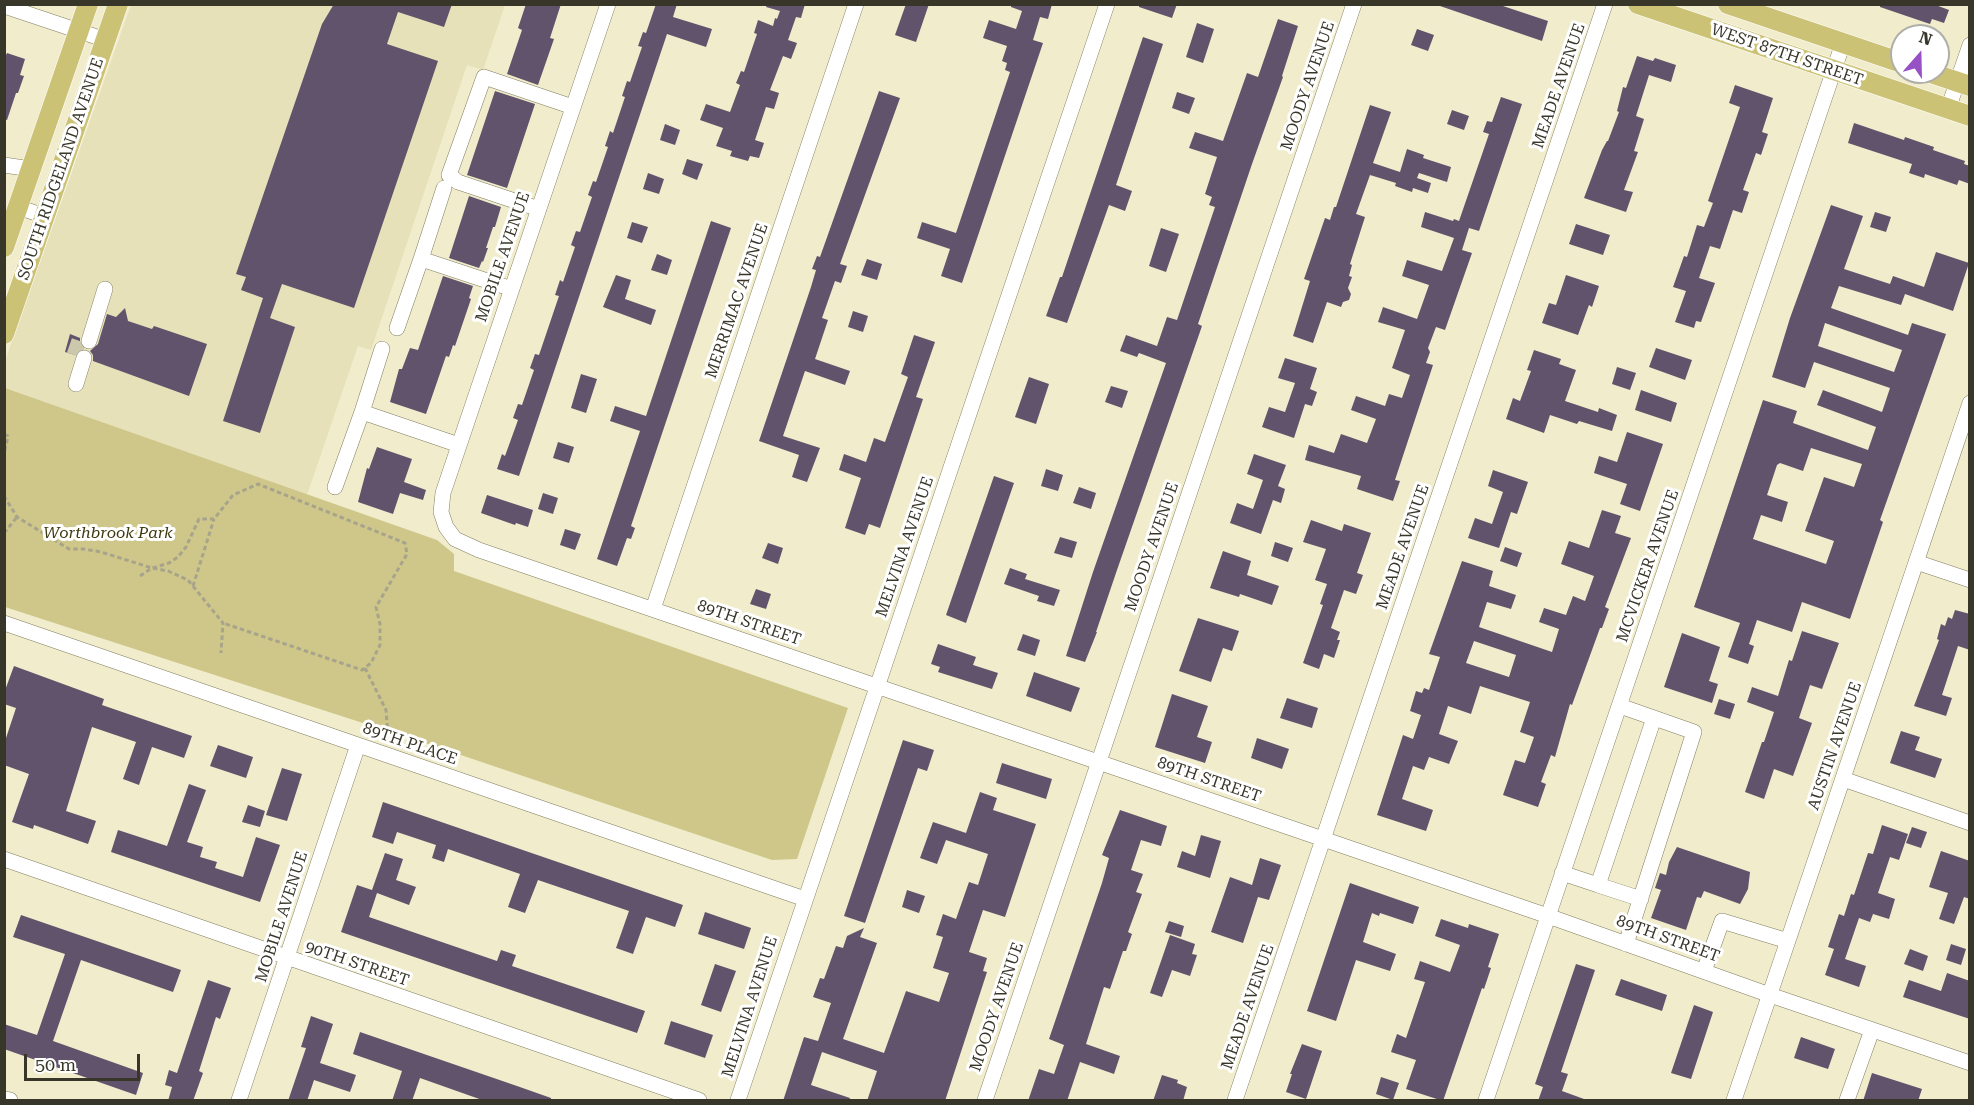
<!DOCTYPE html>
<html>
<head>
<meta charset="utf-8">
<style>
	body { margin:0 }
	#map { position:relative; width:1974px; height:1105px; overflow:hidden; background:#f1edcc; font-family:"Roboto Serif",serif }
	canvas { display:block }
	.frame { position:absolute; inset:0; border:6px solid #383629; pointer-events:none }
	.north { position:absolute; left:1890px; top:24px; width:60px; height:60px; box-sizing:border-box; background:#fff; border:2px solid #afafa9; border-radius:50%; rotate:20deg; font-size:16px; font-weight:700; line-height:24px; text-align:center; color:#383629 }
	.north::after { content:''; display:block; margin:auto; width:21px; height:27px; background:#9851c5; clip-path:polygon(50% 0,100% 100%,50% 72%,0 100%) }
	.scale { position:absolute; left:24px; top:1054px; width:116px; height:27px; box-sizing:border-box; border:3px solid #383629; border-top:0; padding-left:8px; font-size:18px; line-height:21px; white-space:nowrap; color:#383629; -webkit-text-stroke:4px #fff; paint-order:stroke }
</style>
</head>
<body>
<div id="map">
<canvas width="1974" height="1105"></canvas>
<div class="frame"></div>
<div class="north">N</div>
<div class="scale">50 m</div>
</div>
<script>
const ctx = document.querySelector('canvas').getContext('2d');
ctx.lineJoin = 'round';
function fill(path, color) { ctx.fillStyle = color; ctx.fill(path, 'evenodd'); }
const poly = rows => new Path2D(rows.map(r => 'M' + r).join(''));
function stroke(path, color, width, dash) { ctx.strokeStyle = color; ctx.lineWidth = width; ctx.lineCap = dash ? 'butt' : 'round'; ctx.setLineDash(dash || []); ctx.stroke(path); }
function write(font, color, halo, rows, align = 'center') {
  ctx.font = font + ' "Roboto Serif",serif'; ctx.lineWidth = 6; ctx.setLineDash([]); ctx.textBaseline = 'middle'; ctx.strokeStyle = halo; ctx.fillStyle = color; for (const [text, x, y, turn = 0] of rows) {
    ctx.save(); ctx.translate(x, y); ctx.rotate((+turn || 0) * Math.PI / 180); ctx.textAlign = isNaN(turn) ? turn : align; if (halo) ctx.strokeText(text, 0, 0); ctx.fillText(text, 0, 0); ctx.restore();
  }
}
const built = poly([
	[131,5,505,5,483,70,467,65,371,350,358,346,307,495,5,388,5,361]
]);
const green = poly([
	[5,388,437,540,454,554,454,571,848,708,797,859,772,860,443,749,5,607]
]);
const building = poly([
	[334,4,452,4,444,27,398,12,387,44,438,61,354,308,282,284,270,318,295,327,260,433,223,421,263,298,241,290,246,277,236,274,322,24],
	[526,4,561,4,550,38,554,39,538,85,507,74,522,30,518,28],
	[656,4,677,4,673,17,712,29,706,47,667,34,519,476,497,469,502,454,505,456,518,420,513,418,518,404,522,405,534,370,530,368,535,354,539,355,559,296,555,295,560,280,563,282,575,247,571,245,576,231,580,232,592,197,588,195,593,181,596,182,608,147,605,146,610,131,613,133,625,97,622,96,627,81,630,82,642,47,638,46,643,32,646,33],
	[767,4,805,4,801,18,796,17,788,40,797,43,791,59,783,56,770,90,779,93,774,109,766,107,755,140,764,143,759,158,750,156,748,161,730,156,732,151,716,146,723,128,700,120,706,104,730,112,740,85,736,83,741,71,744,72,757,34,754,33,758,20,773,26,775,18,777,19,780,11,766,7],
	[906,4,929,4,916,42,895,35],
	[1011,4,1052,4,1048,19,1040,17,1033,40,1043,43,962,283,941,276,950,249,917,238,922,222,956,233,1010,72,1005,70,1007,63,1002,61,1007,46,983,38,989,20,1016,29,1022,11,1011,7],
	[1139,4,1177,4,1172,18,1139,7],
	[1440,4,1497,4,1548,21,1542,41,1440,6],
	[1880,4,1933,4,1949,10,1944,23,1932,19,1930,24,1880,7],
	[1278,19,1298,26,1282,76,1283,77,1252,164,1198,324,1202,326,1117,570,1096,632,1097,632,1085,662,1066,656,1093,572,1166,363,1139,353,1137,357,1120,351,1126,335,1157,346,1167,317,1177,320,1215,207,1209,205,1212,197,1205,194,1217,157,1189,148,1195,132,1223,141,1247,73,1258,77],
	[1197,23,1214,29,1203,63,1186,57],
	[1417,29,1434,35,1428,51,1411,45],
	[1143,37,1163,44,1116,185,1132,191,1125,211,1109,205,1067,323,1046,316,1060,277,1062,277],
	[7,53,25,59,20,75,24,76,18,93,16,93,7,120,4,119,4,59],
	[1637,56,1653,61,1655,58,1676,65,1671,82,1649,75,1636,116,1644,119,1634,151,1638,152,1624,190,1633,192,1626,212,1584,198,1602,150,1607,141,1608,141,1619,112,1617,111,1623,87,1626,88],
	[1735,85,1773,98,1762,132,1768,134,1761,155,1756,153,1743,190,1749,192,1742,213,1733,210,1720,249,1710,246,1699,278,1715,283,1701,322,1696,321,1694,328,1675,322,1686,291,1673,287,1684,256,1687,257,1697,225,1704,227,1713,203,1708,201,1740,107,1729,103],
	[495,91,535,104,507,188,467,175],
	[879,91,900,98,840,264,847,266,841,283,835,281,822,318,828,320,815,359,850,371,845,385,805,371,783,436,820,448,807,482,792,477,799,455,759,441,811,287,816,270,812,269,817,256,820,257],
	[1177,92,1195,98,1189,114,1172,108],
	[1501,97,1522,104,1479,231,1469,228,1462,250,1472,253,1445,330,1436,327,1428,348,1430,352,1426,363,1433,365,1395,480,1400,481,1393,501,1357,489,1361,476,1305,460,1309,445,1334,453,1341,434,1367,443,1376,419,1351,410,1356,396,1385,406,1389,394,1402,398,1410,375,1392,368,1405,330,1378,322,1383,307,1417,319,1429,285,1402,276,1407,260,1442,271,1454,238,1421,227,1425,212,1453,221,1454,219,1459,221,1489,134,1483,132,1487,121,1492,122],
	[1370,105,1391,112,1373,163,1400,172,1407,149,1424,155,1423,158,1451,167,1447,182,1419,173,1417,178,1431,183,1428,193,1413,188,1412,192,1395,186,1396,183,1370,175,1356,214,1365,217,1350,264,1352,265,1349,276,1352,277,1348,288,1351,294,1349,300,1343,302,1341,307,1327,302,1313,343,1293,336,1310,281,1304,279,1325,218,1330,220,1334,207,1336,207],
	[1452,110,1469,116,1464,130,1447,124],
	[1854,123,1904,140,1905,137,1934,147,1933,150,1965,161,1964,164,1970,166,1970,184,1959,180,1957,185,1925,174,1924,178,1909,173,1912,164,1848,143],
	[665,124,680,130,675,145,660,140],
	[687,159,703,164,697,180,682,174],
	[648,173,664,179,659,194,643,189],
	[469,196,501,207,495,227,493,227,486,248,488,248,483,262,482,261,479,268,449,258],
	[1831,205,1863,216,1844,269,1890,284,1893,276,1924,287,1936,252,1969,263,1953,311,1905,294,1901,305,1839,286,1831,308,1908,335,1912,323,1946,334,1880,520,1883,522,1850,619,1802,602,1792,632,1757,620,1749,644,1754,646,1748,664,1728,657,1740,623,1694,607,1763,400,1797,411,1793,423,1868,450,1876,427,1817,405,1823,390,1882,412,1890,388,1814,362,1805,388,1772,377,1790,318],
	[1825,323,1902,350,1894,372,1818,346],
	[1811,448,1862,464,1854,487,1824,477,1805,531,1834,541,1826,564,1753,539,1761,515,1782,522,1788,502,1767,495,1777,465,1780,463,1803,471],
	[1875,212,1891,217,1886,232,1870,227],
	[711,221,731,228,631,526,635,528,631,539,627,538,617,566,597,559,640,431,610,421,615,406,646,416],
	[632,222,648,227,642,243,627,238],
	[1576,224,1610,235,1603,255,1569,244],
	[1161,228,1179,234,1166,272,1149,266],
	[657,254,672,260,667,275,651,270],
	[867,259,882,264,877,280,861,275],
	[616,275,631,280,625,299,656,310,651,325,603,307],
	[1566,275,1599,286,1592,307,1589,305,1578,335,1542,323,1549,303,1556,305],
	[443,276,473,286,469,298,471,299,455,346,453,345,449,357,446,356,426,414,390,402,399,369,402,369,410,348,418,350],
	[125,308,128,321,152,329,154,326,207,344,189,396,93,361,93,355,90,351,98,344,107,314,116,317],
	[853,311,868,316,863,332,848,327],
	[70,334,80,338,80,344,83,348,78,351,75,355,65,352],
	[914,335,935,342,916,397,923,399,880,528,869,524,865,535,845,528,861,478,839,470,844,454,866,462,874,438,885,442,908,377,901,374],
	[1656,348,1692,360,1685,380,1649,367],
	[1534,350,1561,359,1559,364,1576,370,1565,401,1598,412,1599,408,1617,415,1612,431,1579,421,1577,424,1550,415,1544,433,1506,419,1513,398,1520,401,1531,371,1527,370],
	[1285,358,1317,368,1310,389,1317,392,1312,406,1305,404,1294,438,1262,427,1269,407,1285,412,1295,383,1278,378],
	[1617,367,1636,373,1630,390,1612,384],
	[581,374,597,379,586,413,571,408],
	[1029,377,1049,384,1036,424,1015,417],
	[1111,386,1128,391,1122,408,1105,402],
	[1641,390,1677,403,1671,422,1635,410],
	[1627,432,1663,444,1640,511,1620,504,1627,484,1594,473,1599,456,1617,462],
	[558,442,574,447,569,463,553,458],
	[377,447,412,459,404,482,426,490,423,500,400,493,393,514,358,502,367,468,369,469],
	[1254,454,1286,465,1278,486,1285,489,1281,503,1273,500,1261,534,1230,523,1237,503,1253,509,1263,480,1247,474],
	[1046,469,1063,475,1058,491,1041,486],
	[1493,470,1528,482,1517,514,1511,512,1499,548,1468,538,1475,518,1492,524,1503,492,1488,486],
	[994,476,1014,483,966,623,946,615],
	[1079,487,1096,493,1091,509,1073,503],
	[543,493,558,498,553,514,538,509],
	[487,495,533,510,528,527,516,523,515,525,481,513],
	[1602,510,1621,516,1615,533,1631,538,1605,607,1609,609,1602,628,1600,628,1572,705,1570,704,1555,757,1551,755,1541,782,1546,784,1538,807,1503,795,1515,760,1525,763,1534,737,1520,732,1530,702,1480,686,1471,714,1448,706,1439,734,1458,741,1449,764,1429,757,1424,770,1413,766,1402,799,1433,810,1426,831,1377,815,1403,735,1413,739,1421,715,1410,711,1416,691,1422,693,1424,688,1429,690,1440,657,1429,654,1462,561,1493,571,1489,586,1516,595,1511,609,1487,602,1479,627,1552,652,1559,629,1539,622,1544,608,1566,615,1573,596,1585,601,1594,576,1561,564,1569,541,1589,548],
	[1474,641,1516,655,1509,677,1466,663],
	[1311,520,1342,531,1344,524,1371,533,1357,573,1363,575,1356,594,1344,590,1331,628,1340,632,1337,640,1340,640,1334,658,1324,654,1319,669,1303,663,1323,605,1320,604,1327,584,1315,580,1326,549,1303,542],
	[565,529,581,534,575,550,560,545],
	[1060,537,1077,542,1072,558,1054,553],
	[1275,542,1293,548,1288,562,1271,556],
	[768,543,783,548,778,564,762,558],
	[1505,547,1522,553,1517,567,1500,561],
	[1223,551,1251,561,1247,575,1279,586,1272,605,1240,594,1239,597,1210,588],
	[1010,568,1027,574,1025,579,1060,590,1054,606,1037,601,1039,596,1004,584],
	[756,589,771,594,766,609,750,604],
	[1955,610,1970,614,1970,650,1958,646,1942,695,1952,698,1946,716,1914,706,1939,640,1937,639,1941,624,1945,626,1948,617,1952,619],
	[1198,618,1239,631,1232,651,1223,648,1211,682,1179,671],
	[1802,631,1839,643,1822,689,1810,685,1799,718,1812,723,1793,776,1774,769,1764,799,1745,792,1762,742,1764,742,1774,712,1747,702,1752,687,1778,696,1789,660,1792,661],
	[1682,633,1720,647,1709,681,1718,684,1712,703,1664,687],
	[1023,634,1040,640,1035,656,1017,650],
	[938,644,976,657,973,665,998,673,992,689,938,672,940,667,931,664],
	[14,666,104,699,102,705,192,736,184,758,152,747,139,785,123,779,136,742,92,727,66,811,96,821,88,844,34,825,33,829,12,822,29,774,4,765,4,744,16,708,4,704,4,693],
	[1034,672,1080,688,1071,712,1026,696],
	[1172,694,1208,706,1197,737,1212,742,1205,763,1155,747],
	[1287,698,1318,708,1312,728,1280,718],
	[1719,699,1735,704,1730,719,1714,714],
	[1901,731,1920,737,1915,750,1942,759,1935,778,1890,763],
	[1257,738,1289,749,1282,769,1251,758],
	[903,740,934,750,927,771,918,768,865,923,844,916],
	[218,745,253,757,246,778,210,766],
	[1002,763,1052,779,1046,799,996,783],
	[282,768,302,774,287,821,266,815],
	[189,784,206,790,187,842,203,847,200,857,217,862,215,868,243,877,256,837,280,845,260,902,111,852,118,830,167,846],
	[980,792,997,798,993,810,1036,824,1005,917,983,910,969,952,987,958,983,971,987,972,945,1101,867,1101,877,1071,822,1052,811,1085,850,1098,849,1101,783,1101,804,1037,818,1041,831,1003,813,997,820,978,824,979,836,946,843,948,847,936,864,928,860,937,877,943,843,1039,884,1053,906,991,939,1002,949,973,933,968,943,937,936,935,943,914,956,919,969,882,978,885,988,854,946,840,937,864,920,858,933,822,966,833],
	[383,802,683,905,675,927,646,917,633,954,616,948,629,911,538,880,525,913,508,907,520,874,448,849,444,862,432,858,436,845,397,832,393,844,372,837],
	[248,805,265,811,260,827,242,822],
	[1120,810,1167,826,1161,846,1141,840,1131,870,1143,874,1136,892,1142,894,1128,932,1132,934,1126,951,1123,951,1110,989,1104,987,1086,1044,1120,1056,1114,1074,1080,1062,1067,1101,1028,1101,1039,1069,1054,1074,1064,1045,1049,1039,1102,883,1109,858,1102,855],
	[1882,825,1908,834,1899,860,1890,857,1878,893,1895,899,1889,919,1873,914,1870,922,1859,918,1845,959,1866,966,1859,987,1825,975,1834,949,1828,947,1839,914,1844,916,1851,894,1854,895,1868,853,1873,854],
	[1912,827,1927,832,1921,848,1906,843],
	[1201,835,1221,841,1210,878,1177,867,1182,851,1195,856],
	[1677,847,1750,872,1748,889,1740,904,1704,891,1701,898,1697,897,1686,930,1651,918,1661,890,1655,888,1660,873,1666,875,1669,862],
	[1941,851,1970,861,1970,899,1964,897,1954,924,1939,919,1948,893,1929,887],
	[385,853,403,859,396,880,416,887,409,905,377,893,369,917,497,961,501,950,516,955,512,966,645,1011,637,1033,341,932,357,885,372,890],
	[1260,858,1281,865,1269,900,1258,897,1243,943,1211,932,1230,877,1252,885],
	[1350,883,1419,907,1413,924,1380,913,1379,916,1372,913,1363,942,1396,954,1390,971,1356,960,1336,1021,1307,1011],
	[907,890,925,896,919,913,902,907],
	[705,912,751,928,744,949,698,934],
	[21,915,181,970,173,992,81,960,53,1041,143,1073,136,1095,4,1049,4,1024,37,1035,65,954,13,937],
	[1441,919,1468,928,1469,924,1499,934,1488,967,1491,968,1484,989,1482,988,1443,1101,1406,1089,1416,1060,1391,1052,1397,1034,1406,1038,1425,982,1414,979,1420,961,1450,972,1460,945,1435,936],
	[1169,921,1184,926,1181,937,1165,932],
	[1170,935,1195,944,1192,954,1197,955,1190,976,1172,970,1162,997,1150,993],
	[1951,944,1966,949,1961,965,1946,960],
	[1910,949,1928,956,1923,971,1904,964],
	[715,964,736,971,721,1012,701,1005],
	[1576,964,1595,970,1561,1072,1568,1074,1562,1091,1584,1099,1584,1101,1538,1101,1543,1087,1535,1084],
	[1947,973,1970,981,1970,1019,1903,997,1909,980,1941,991],
	[1621,979,1667,995,1662,1011,1615,995],
	[208,980,231,988,220,1019,216,1017,199,1071,203,1073,193,1101,168,1101,172,1087,165,1085,169,1070,177,1073],
	[1694,1005,1713,1012,1691,1079,1671,1073],
	[311,1016,333,1024,320,1063,356,1075,350,1092,314,1080,307,1101,288,1101,306,1048,301,1047],
	[671,1021,713,1035,705,1058,664,1044],
	[360,1032,517,1086,551,1098,551,1101,485,1101,420,1078,412,1101,392,1101,402,1071,353,1054],
	[1801,1037,1835,1049,1828,1069,1794,1058],
	[1302,1044,1322,1051,1306,1099,1286,1092,1292,1074,1290,1074],
	[1872,1073,1922,1089,1918,1101,1863,1101],
	[1162,1075,1178,1080,1177,1083,1187,1087,1183,1101,1153,1101],
	[1381,1077,1399,1083,1393,1100,1376,1094]
]);
const minorTunnel = poly([
	[74,355,80,338]
]);
const path = poly([
	[4,434,8,436,4,454],
	[4,496,17,517,69,549,83,549,101,552,152,568,168,571,188,580,223,623,221,653],
	[4,533,17,517],
	[140,576,152,568,169,563,178,557,186,547,199,519,214,519,233,495,258,484,405,543,407,554,376,607,380,624,380,645,371,663,362,670,223,623],
	[193,586,214,519],
	[365,668,386,710,388,736]
]);
const minor = poly([
	[608,4,443,493,441,512,446,527,455,539,479,550,1548,916,1770,995,1970,1063],
	[4,6,106,40],
	[1948,109,1970,45],
	[4,165,31,169],
	[18,207,44,216],
	[539,209,458,182,449,175,484,77,573,107],
	[421,259,444,188],
	[397,328,421,259,512,289],
	[89,341,105,289],
	[76,384,84,358],
	[362,412,382,349],
	[335,487,362,412,459,445],
	[1916,562,1970,580],
	[653,609,856,4],
	[4,623,805,899],
	[1620,706,1694,732,1626,944],
	[1843,779,1970,823],
	[4,859,699,1100],
	[1562,873,1598,885,1654,718],
	[1598,885,1641,899],
	[1704,971,1722,921,1788,941],
	[4,1099,10,1100],
	[239,1100,358,745],
	[738,1100,1107,4],
	[985,1100,1354,4],
	[1235,1100,1605,4],
	[1486,1100,1843,43],
	[1734,1100,1970,403],
	[1847,1100,1872,1030]
]);
const major = poly([
	[1638,4,1970,116],
	[1728,4,1902,63],
	[1928,72,1970,86],
	[4,247,88,4],
	[4,334,118,4]
]);
const streetNames = [
	["WEST 87TH STREET",1787,55,19],
	["MOODY AVENUE",1308,86,-71],
	["MEADE AVENUE",1559,86,-71],
	["SOUTH RIDGELAND AVENUE",61,169,-71],
	["MOBILE AVENUE",503,257,-71],
	["MERRIMAC AVENUE",737,301,-71],
	["MELVINA AVENUE",905,547,-71],
	["MOODY AVENUE",1152,547,-71],
	["MEADE AVENUE",1403,547,-71],
	["MCVICKER AVENUE",1648,566,-71],
	["89TH STREET",749,623,19],
	["89TH PLACE",410,744,19],
	["AUSTIN AVENUE",1835,746,-71],
	["89TH STREET",1209,780,19],
	["MOBILE AVENUE",282,917,-72],
	["89TH STREET",1668,939,20],
	["90TH STREET",357,964,19],
	["MELVINA AVENUE",750,1007,-72],
	["MOODY AVENUE",997,1007,-71],
	["MEADE AVENUE",1248,1007,-71]
];
const parkNames = [
	["Worthbrook Park",108,533]
];
fill(built, '#e6e1b9');
fill(green, '#cfc68a');
fill(building, '#61536b');
stroke(minorTunnel, '#ccc8ab', 15, [15, 8]);
stroke(minor, '#827e60', 16);
stroke(major, '#fff', 21);
stroke(path, '#a7a48b', 3, [4.5, 3]);
stroke(minor, '#fff', 15);
stroke(major, '#ccc276', 20);
write('16px', '#383629', '#fff', streetNames);
write('italic 16px', '#3e390f', '#fff', parkNames);
</script>
</body>
</html>
